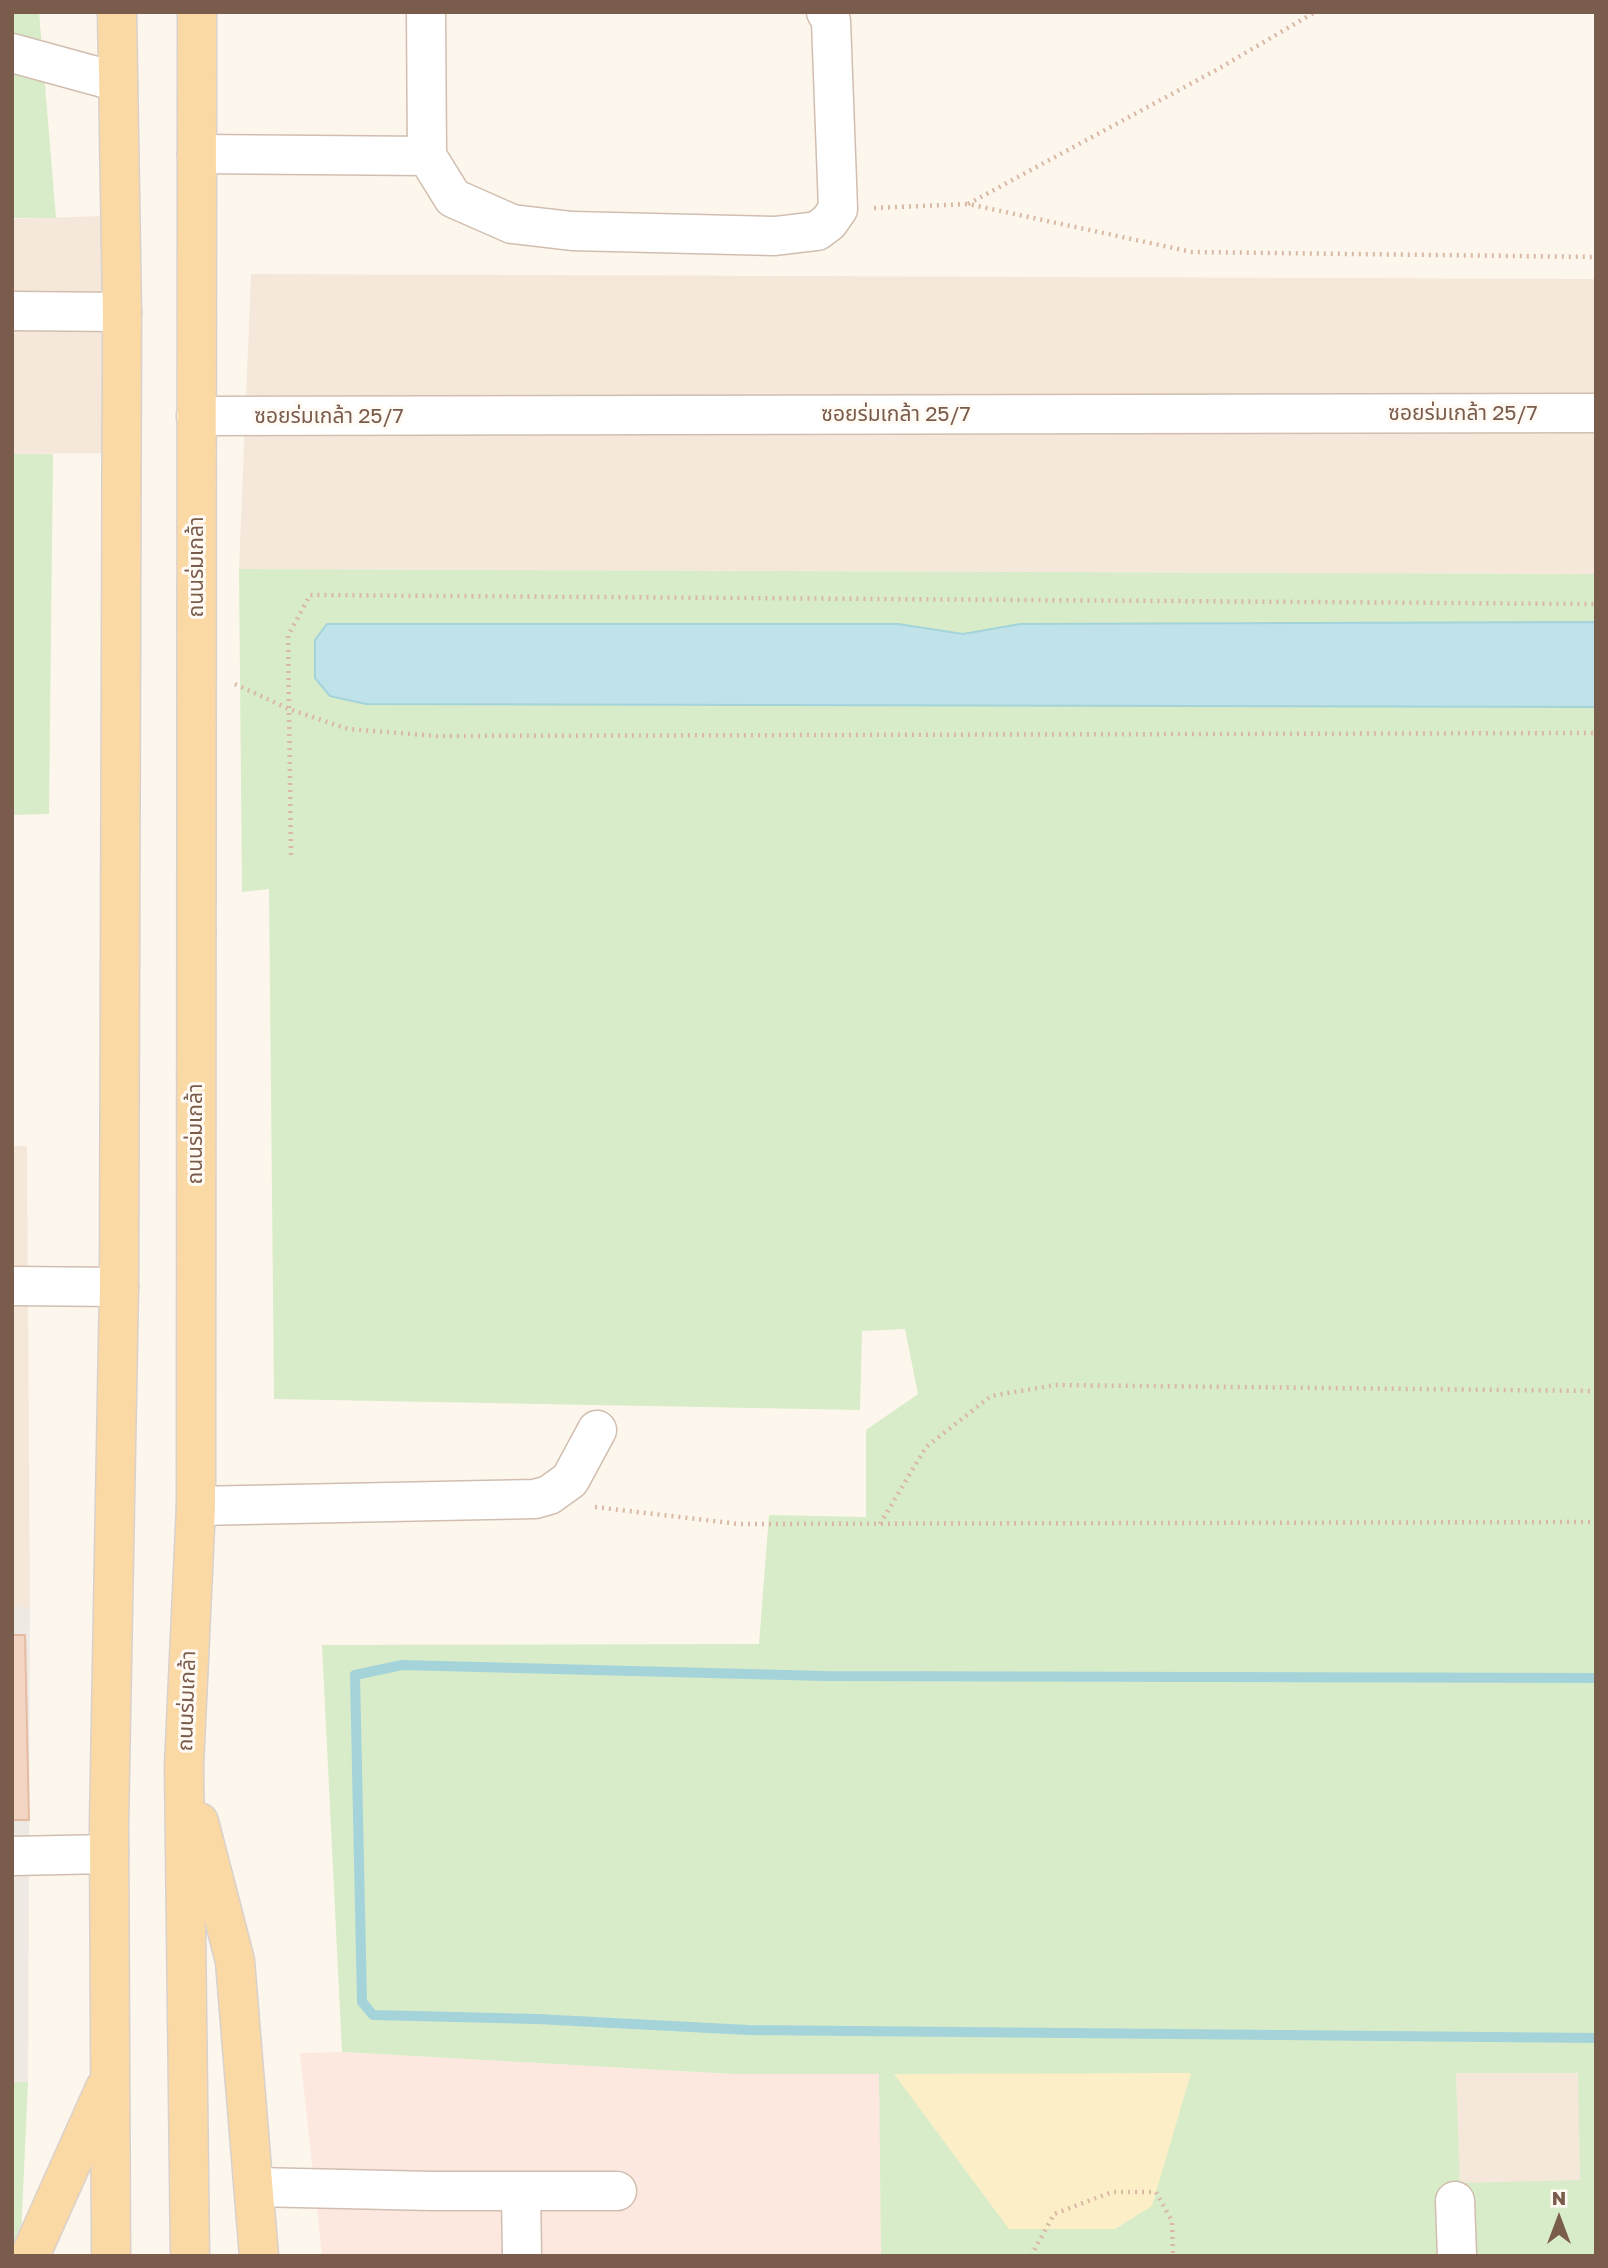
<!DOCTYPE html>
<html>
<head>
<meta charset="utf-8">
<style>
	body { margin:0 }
	#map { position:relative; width:1608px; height:2268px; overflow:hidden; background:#fdf6ec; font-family:"Golos Text",sans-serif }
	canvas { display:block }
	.frame { position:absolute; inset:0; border:14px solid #7a5c4d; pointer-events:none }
	.north { position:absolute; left:1524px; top:2184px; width:70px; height:70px; -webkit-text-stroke:5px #fffaf3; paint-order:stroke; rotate:0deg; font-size:19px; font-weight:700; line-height:28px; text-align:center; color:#7a5c4d }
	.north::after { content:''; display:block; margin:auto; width:24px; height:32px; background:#7a5c4d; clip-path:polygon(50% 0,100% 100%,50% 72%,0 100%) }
</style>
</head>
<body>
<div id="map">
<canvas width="1608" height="2268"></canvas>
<div class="frame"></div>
<div class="north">N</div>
</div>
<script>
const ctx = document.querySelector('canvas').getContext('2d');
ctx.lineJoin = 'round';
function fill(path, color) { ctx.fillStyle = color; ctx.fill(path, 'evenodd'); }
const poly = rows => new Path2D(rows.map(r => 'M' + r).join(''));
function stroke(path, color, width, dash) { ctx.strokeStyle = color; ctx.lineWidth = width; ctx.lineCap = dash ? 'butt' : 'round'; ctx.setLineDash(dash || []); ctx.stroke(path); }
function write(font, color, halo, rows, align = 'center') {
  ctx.font = font + ' "Golos Text","Noto Sans Thai",sans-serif'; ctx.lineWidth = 6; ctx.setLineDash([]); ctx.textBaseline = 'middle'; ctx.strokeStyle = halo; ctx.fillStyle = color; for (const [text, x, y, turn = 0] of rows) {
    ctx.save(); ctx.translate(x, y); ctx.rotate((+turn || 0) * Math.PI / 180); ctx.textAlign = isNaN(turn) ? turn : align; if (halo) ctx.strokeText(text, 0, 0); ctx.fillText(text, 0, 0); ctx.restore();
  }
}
const residential = poly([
	[103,216,105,453,12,454,12,219],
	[251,274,1596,279,1596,574,239,569],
	[12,1146,27,1146,30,1607,12,1607],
	[1456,2073,1596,2073,1596,2256,1462,2256]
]);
const commercial = poly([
	[342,2052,733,2074,880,2074,881,2256,322,2256,300,2053]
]);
const industrial = poly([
	[12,1607,30,1607,28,2082,12,2082]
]);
const green = poly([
	[12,12,39,12,56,218,12,218],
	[12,454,53,454,49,814,12,815],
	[239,569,1596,574,1596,622,1020,624,963,634,898,624,327,624,315,640,315,678,330,696,366,704,1596,707,1596,2256,881,2256,879,2074,733,2074,342,2052,322,1645,759,1644,769,1515,866,1517,866,1430,918,1394,905,1329,862,1331,860,1410,274,1399,269,889,242,892],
	[1456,2073,1578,2073,1580,2180,1460,2183],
	[12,2082,28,2082,21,2236,12,2248]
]);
const sand = poly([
	[1191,2073,1152,2206,1115,2229,1009,2229,894,2074]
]);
const water = poly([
	[1596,622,1596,707,366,704,330,696,315,678,315,640,327,624,898,624,963,634,1020,624,1596,622]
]);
const stream = poly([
	[1596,1678,824,1676,402,1665,355,1675,362,2002,373,2015,537,2019,748,2030,1596,2038]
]);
const building = poly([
	[12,1635,25,1635,29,1820,12,1820,12,1635]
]);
const path = poly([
	[968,204,1218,69,1315,12],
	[874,208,968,204,1192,252,1596,257],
	[235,684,289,709,348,729,437,736,1596,733],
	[291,855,288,636,310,595,1596,604],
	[595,1507,739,1524,1596,1522],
	[880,1524,926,1447,991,1396,1055,1385,1596,1391],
	[1031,2256,1054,2214,1112,2192,1156,2192,1172,2221,1173,2256]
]);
const minor = poly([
	[426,12,427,156,453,198,512,224,572,231,775,236,817,231,829,222,838,209,831,21,826,12],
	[12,53,118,82],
	[197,154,427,156],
	[12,311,122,312],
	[196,416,1596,413],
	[12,1286,119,1287],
	[196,1506,535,1499,549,1495,570,1480,597,1430],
	[12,1856,109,1854],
	[254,2187,433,2191,617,2191],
	[521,2192,522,2256],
	[1455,2201,1457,2256]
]);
const major = poly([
	[199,1822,235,1961,259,2256],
	[30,2256,105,2088],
	[111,2256,109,1824,119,1287,122,312,117,12],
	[190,2256,184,1766,196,1506,197,12]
]);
const streetNames = [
	["ซอยร่มเกล้า 25/7",1463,413],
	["ซอยร่มเกล้า 25/7",896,414],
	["ซอยร่มเกล้า 25/7",329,416],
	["ถนนร่มเกล้า",196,567,-90],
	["ถนนร่มเกล้า",195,1134,-90],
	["ถนนร่มเกล้า",187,1701,-88]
];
fill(residential, '#f5e8da');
fill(commercial, '#fde8e0');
fill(industrial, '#efe9e4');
fill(green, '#d8ecc9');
fill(sand, '#fcefc7');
fill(water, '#bfe3e8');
stroke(water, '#a5d3da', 2);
stroke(stream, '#a5d3da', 10);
fill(building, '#f3d5c3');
stroke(building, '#e6bba3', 2);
stroke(minor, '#d1beb0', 41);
stroke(major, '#dad1cd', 41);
stroke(path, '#d9b8a5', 4.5, [2, 5]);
stroke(minor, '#fff', 38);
stroke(major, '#fbd9a5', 38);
write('21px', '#7a5c4d', '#fffaf3', streetNames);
</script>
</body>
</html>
